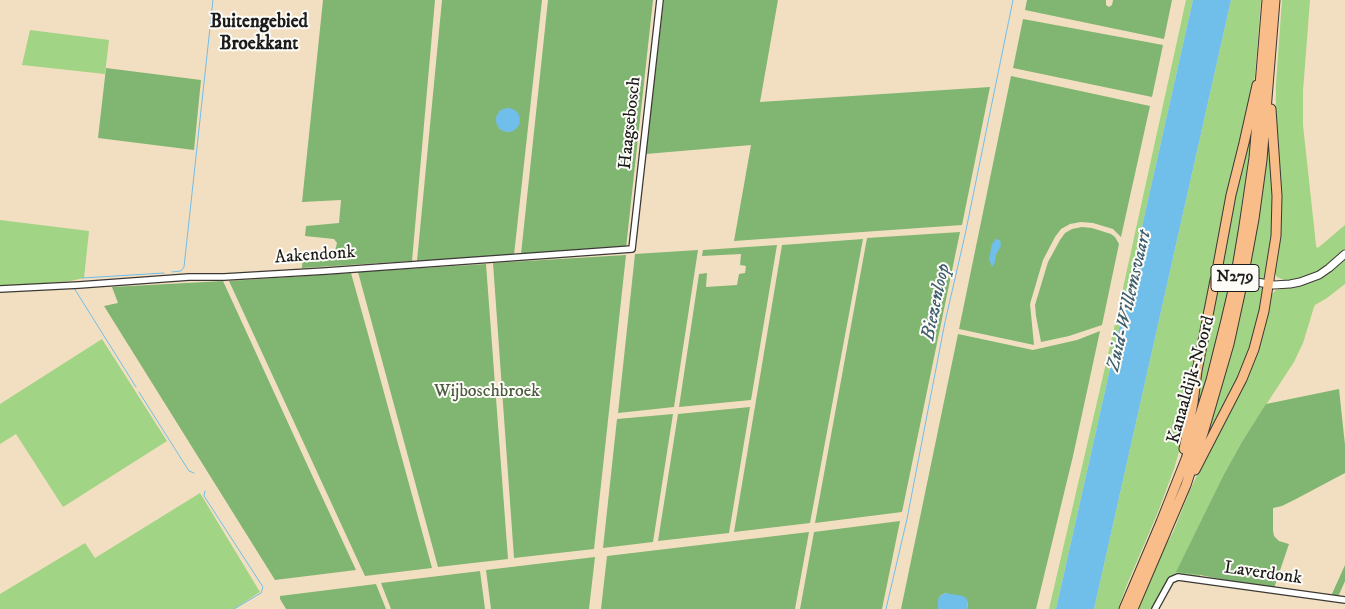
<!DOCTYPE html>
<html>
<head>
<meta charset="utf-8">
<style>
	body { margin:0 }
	canvas { display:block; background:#f2dfc1 }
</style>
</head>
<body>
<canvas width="1345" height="609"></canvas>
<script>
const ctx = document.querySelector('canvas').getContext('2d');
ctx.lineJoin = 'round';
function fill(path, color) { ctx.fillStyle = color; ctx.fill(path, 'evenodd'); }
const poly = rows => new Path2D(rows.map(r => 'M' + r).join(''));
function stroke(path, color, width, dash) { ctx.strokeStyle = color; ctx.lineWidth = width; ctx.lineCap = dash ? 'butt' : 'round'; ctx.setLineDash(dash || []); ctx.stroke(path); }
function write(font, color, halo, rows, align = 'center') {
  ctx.font = font + ' "IM FELL DW Pica",serif'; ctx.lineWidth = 4; ctx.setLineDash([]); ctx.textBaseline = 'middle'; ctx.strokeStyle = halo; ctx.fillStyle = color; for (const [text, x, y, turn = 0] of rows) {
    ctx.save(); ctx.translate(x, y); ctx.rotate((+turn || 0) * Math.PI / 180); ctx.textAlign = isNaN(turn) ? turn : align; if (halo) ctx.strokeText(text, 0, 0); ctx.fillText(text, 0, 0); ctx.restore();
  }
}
const green = poly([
	[1186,0,1193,0,1056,609,1049,609,1116,320],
	[1231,0,1261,0,1255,75,1254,81,1253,81,1247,120,1227,197,1214,267,1214,274,1212,277,1185,431,1174,469,1158,512,1126,587,1118,609,1094,609],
	[1282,0,1310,0,1303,91,1303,125,1316,245,1317,248,1319,247,1345,225,1345,249,1340,254,1328,265,1311,275,1304,278,1284,282,1284,280,1277,277,1274,272,1276,83],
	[30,30,109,40,105,74,22,65],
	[1257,91,1248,175,1245,185,1241,208,1241,219,1230,283,1209,370,1187,442,1217,283,1222,279,1222,280,1227,281,1229,273,1222,271,1220,260],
	[1269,120,1275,221,1265,279,1263,280,1252,277,1250,285,1262,286,1264,288,1266,292,1244,370,1196,465,1222,383,1237,326,1253,252,1252,252,1258,221],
	[0,220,89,231,84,278,70,281,0,287],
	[1345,258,1345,284,1327,298,1315,305,1314,307,1303,343,1294,362,1243,440,1224,474,1177,571,1200,575,1199,579,1173,576,1170,578,1153,609,1136,609,1158,560,1173,532,1191,488,1215,437,1271,295,1276,290,1300,286,1316,279],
	[102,339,167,441,63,507,16,434,0,444,0,404],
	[200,493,260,592,234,609,0,609,0,594,85,543,95,558]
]);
const forest = poly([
	[323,0,435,0,412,261,302,268,303,255,318,252,333,253,335,251,337,243,334,239,305,236,306,226,339,223,341,200,302,202],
	[442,0,542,0,514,255,417,261],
	[509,109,516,112,519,120,516,128,511,131,507,132,500,129,498,126,496,119,500,111],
	[548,0,653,0,626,248,521,254],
	[664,0,778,0,760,102,990,87,962,225,734,241,751,145,646,154],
	[1027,0,1106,0,1106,5,1109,7,1112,5,1113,0,1172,0,1164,39,1025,10],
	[1023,19,1163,45,1152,97,1013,68],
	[106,68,201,80,194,150,98,138],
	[1011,76,1150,106,1121,237,1113,229,1093,223,1081,222,1070,224,1061,229,1055,237,1043,260,1030,304,1034,345,959,329],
	[1082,227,1092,228,1111,234,1115,237,1119,244,1102,325,1069,336,1041,342,1036,316,1035,305,1048,262,1060,240,1065,233,1072,229],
	[960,232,902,512,815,523,867,238],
	[863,239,810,523,734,532,782,245],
	[777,245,751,400,679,407,699,274,707,273,706,287,737,285,739,274,745,273,746,266,740,265,741,254,702,256,703,250],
	[698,250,674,407,618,413,635,254],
	[626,255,594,549,514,558,493,263],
	[486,264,508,559,438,567,358,272],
	[351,273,368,334,432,568,365,576,229,281],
	[223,281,311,473,356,570,275,580,104,306,118,303,112,287],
	[1100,331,1073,456,1036,609,967,609,968,602,945,593,940,596,938,603,938,609,901,609,958,334,1033,350,1077,340],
	[1339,389,1345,445,1345,473,1296,499,1282,506,1273,508,1273,530,1274,536,1279,541,1289,544,1274,588,1245,584,1200,575,1176,572,1224,474,1243,440,1266,404],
	[750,407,729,533,658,541,678,414],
	[673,414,653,542,603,548,617,419],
	[900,521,882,609,800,609,814,532],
	[809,532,795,609,601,609,607,556],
	[595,557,589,609,491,609,486,570],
	[1345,565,1345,581,1338,597,1331,596],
	[480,571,485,609,391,609,381,583],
	[376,584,386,609,286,609,280,599,280,596]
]);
const water = poly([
	[1193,0,1231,0,1094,609,1056,609],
	'496 120a12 12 0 1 1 24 0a12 12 0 1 1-24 0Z',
	[996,239,1000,240,1001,246,996,255,995,262,992,267,989,259,992,244],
	[945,593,963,596,966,598,968,602,967,609,938,609,938,600,940,596]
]);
const stream = poly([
	[172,272,181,271,184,267,213,0],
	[82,278,164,273],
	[74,288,136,387],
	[139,392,189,471,194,473],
	[205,491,204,496,263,587,261,593,234,609],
	[886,609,907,519,945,322,965,235,1013,0]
]);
const minor = poly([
	[0,289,79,285,189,277,224,277,326,271,632,249,660,0],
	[1155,609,1171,580,1178,577,1345,600]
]);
const tertiary = poly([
	[1251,281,1274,285,1290,284,1300,282,1319,275,1329,268,1345,254]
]);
const trunk = poly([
	[1184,449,1193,403,1197,371,1215,280,1220,275,1218,270,1218,265,1231,195,1244,143,1257,85],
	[1195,470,1242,379,1254,349,1264,311,1276,236,1277,196,1271,109],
	[1124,609,1161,522,1186,459,1211,380,1226,320,1234,286,1244,226,1254,158,1267,0],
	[1133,609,1186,485,1204,430,1229,344,1241,289,1254,219,1262,160,1275,0]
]);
const tertiaryBridge = poly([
	[1228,276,1251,281]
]);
const shields = [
	[1235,278,48]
];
const shieldNames = [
	["N279",1235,278]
];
const streetNames = [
	["Haagsebosch",631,123,-84],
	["Aakendonk",315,256,-4],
	["Kanaaldijk-Noord",1192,380,-74],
	["Laverdonk",1263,574,8]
];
const parkNames = [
	["Wijboschbroek",487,392]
];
const neighbourhoodNames = [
	["Buitengebied",259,23],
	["Broekkant",259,45]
];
const waterNames = [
	["Zuid-Willemsvaart",1130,301,-77],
	["Biezenloop",937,302,-78]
];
fill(green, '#a1d484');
fill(forest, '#80b672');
fill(water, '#70beea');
stroke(stream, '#70beea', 1);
stroke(minor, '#3c3935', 8);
stroke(tertiary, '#3c3935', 9);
stroke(trunk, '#3c3935', 11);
stroke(minor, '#fff', 5.5);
stroke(tertiary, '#fff', 7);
stroke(trunk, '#f8bd88', 9);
stroke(tertiaryBridge, '#3c3935', 9, []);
stroke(tertiaryBridge, '#fff', 7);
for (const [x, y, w] of shields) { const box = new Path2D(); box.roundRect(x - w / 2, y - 13.5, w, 27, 4); ctx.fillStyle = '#fdfcf7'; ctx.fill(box); stroke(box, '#1c1c1c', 1); }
write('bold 16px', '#1c1c1c', null, shieldNames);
write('18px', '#1c1c1c', '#fdfcf7', streetNames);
write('18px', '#4b5c40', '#fdfcf7', parkNames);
write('bold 19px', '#1c1c1c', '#fdfcf7', neighbourhoodNames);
write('italic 19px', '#3e5d6e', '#fdfcf7', waterNames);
</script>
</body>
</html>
